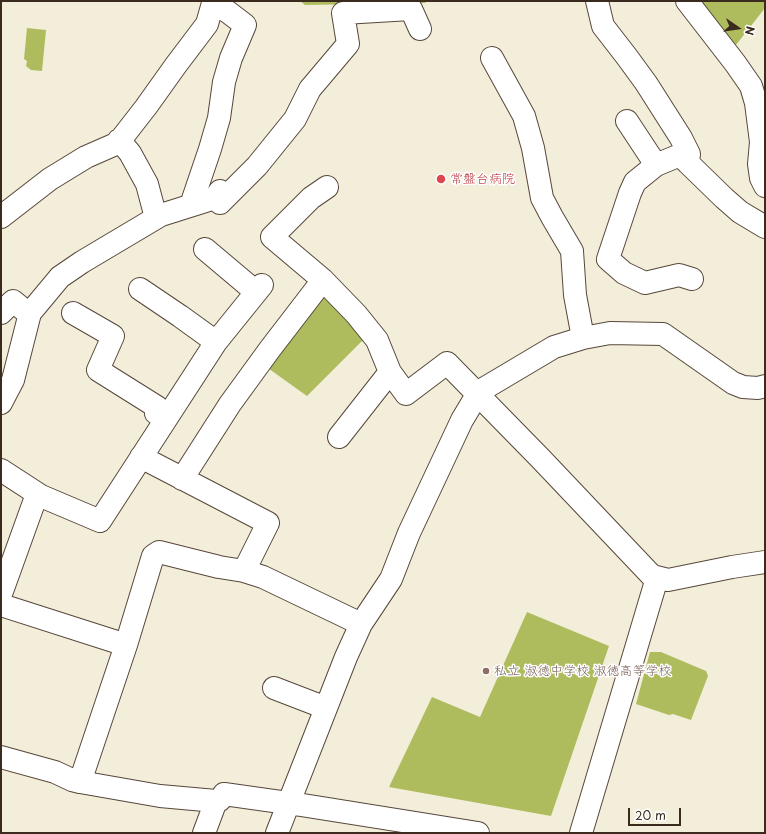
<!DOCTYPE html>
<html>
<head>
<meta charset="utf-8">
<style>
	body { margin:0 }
	#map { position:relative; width:766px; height:834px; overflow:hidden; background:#f3eeda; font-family:"Playpen Sans",sans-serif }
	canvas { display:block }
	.frame { position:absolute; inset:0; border:2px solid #3b2a1e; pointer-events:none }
	.north { position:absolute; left:718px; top:8px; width:40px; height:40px; -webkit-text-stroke:3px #fff; paint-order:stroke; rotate:103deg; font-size:11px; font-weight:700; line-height:16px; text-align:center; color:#3b2a1e }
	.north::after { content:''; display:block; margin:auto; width:14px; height:18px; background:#3b2a1e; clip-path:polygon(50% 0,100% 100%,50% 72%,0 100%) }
	.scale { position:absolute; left:628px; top:808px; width:53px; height:18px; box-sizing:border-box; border:2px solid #3b2a1e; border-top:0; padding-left:5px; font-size:12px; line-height:14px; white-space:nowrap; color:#3b2a1e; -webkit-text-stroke:3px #fff; paint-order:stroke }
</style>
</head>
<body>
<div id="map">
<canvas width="766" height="834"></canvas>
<div class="frame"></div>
<div class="north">N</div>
<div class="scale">20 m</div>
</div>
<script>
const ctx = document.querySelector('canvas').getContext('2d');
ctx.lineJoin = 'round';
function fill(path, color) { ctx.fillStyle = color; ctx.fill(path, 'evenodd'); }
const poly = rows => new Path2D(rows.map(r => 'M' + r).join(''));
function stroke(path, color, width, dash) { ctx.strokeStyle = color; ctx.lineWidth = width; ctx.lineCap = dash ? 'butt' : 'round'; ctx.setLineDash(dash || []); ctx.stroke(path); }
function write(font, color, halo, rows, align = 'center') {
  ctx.font = font + ' "Playpen Sans","Klee One",sans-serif'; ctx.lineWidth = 3; ctx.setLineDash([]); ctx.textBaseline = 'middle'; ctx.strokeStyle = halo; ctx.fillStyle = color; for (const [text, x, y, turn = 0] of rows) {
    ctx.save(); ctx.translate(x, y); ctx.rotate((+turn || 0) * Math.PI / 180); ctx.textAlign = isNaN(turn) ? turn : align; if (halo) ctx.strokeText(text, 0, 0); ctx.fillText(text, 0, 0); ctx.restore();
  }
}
const green = poly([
	[300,1,427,1,425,3,305,5],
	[698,1,765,1,765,8,736,45],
	[27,28,46,30,42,71,31,70,26,66,27,61,24,59],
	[323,293,365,338,307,396,265,366],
	[527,612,609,646,551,816,389,787,432,697,480,717],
	[650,652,661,652,706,671,708,676,691,720,673,714,669,715,636,704]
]);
const minor = poly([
	[597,1,603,26,627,57,646,83,681,138,689,154,688,163,724,198,740,212,765,227],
	[687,1,735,63,751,86,756,103,761,142,759,164,761,178,765,186],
	[492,58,524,116,533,148,542,198,552,217,572,251,575,295,583,338],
	[627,121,656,165],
	[119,140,130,153,147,184,156,218],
	[688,163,680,155,656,165,635,182,630,193,608,259,624,273,645,283,679,275,692,279],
	[327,187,311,198,272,237,323,280,356,314,377,340,390,372,406,394,447,363,541,459,652,576,668,580,732,567,765,562],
	[215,198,220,203,257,166,295,119,310,89,348,44,343,13,411,9,420,29],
	[191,205,210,149,219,118,224,82,231,58,245,25,228,12,213,3],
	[1,217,50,179,86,157,118,143,146,107,176,65,207,24,213,3,216,1],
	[205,249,256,292],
	[140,289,180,316,216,342],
	[1,313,13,301,24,310,30,313],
	[73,313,113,336,98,370,157,407,156,413,166,419],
	[1,403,13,380,30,313,60,277,82,262,161,215,215,198,220,191],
	[339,437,390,372],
	[141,457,268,523,244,571],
	[1,470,41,496,100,521,216,342,262,285],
	[182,479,230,404,270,349,323,280],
	[1,594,37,494],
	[1,605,126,645],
	[274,688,326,708],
	[1,757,55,772,72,780,80,782,160,796,216,801,220,800,224,794,302,805,478,833],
	[80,782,126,645,153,556,159,552,219,567,244,571,263,577,361,624],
	[204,833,216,801],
	[277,833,346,657,361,624,391,579,409,533,462,420,477,395,485,388,554,347,583,338,610,333,663,334,733,383,743,387,758,388,765,386],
	[581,833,657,578]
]);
const markers = [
	[441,179,5,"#e0444e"],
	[486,671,4,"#8d6e63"]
];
const healthNames = [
	["常盤台病院",450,179]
];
const educationNames = [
	["私立 淑徳中学校 淑徳高等学校",494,671]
];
fill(green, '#afbc5e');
stroke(minor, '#57473a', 24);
stroke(minor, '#fff', 22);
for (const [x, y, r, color] of markers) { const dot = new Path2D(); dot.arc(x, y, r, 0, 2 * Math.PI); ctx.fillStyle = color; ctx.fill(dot); stroke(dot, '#fff', 1.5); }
write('13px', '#be3a42', '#fff', healthNames, 'left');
write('13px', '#785e54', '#fff', educationNames, 'left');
</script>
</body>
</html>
